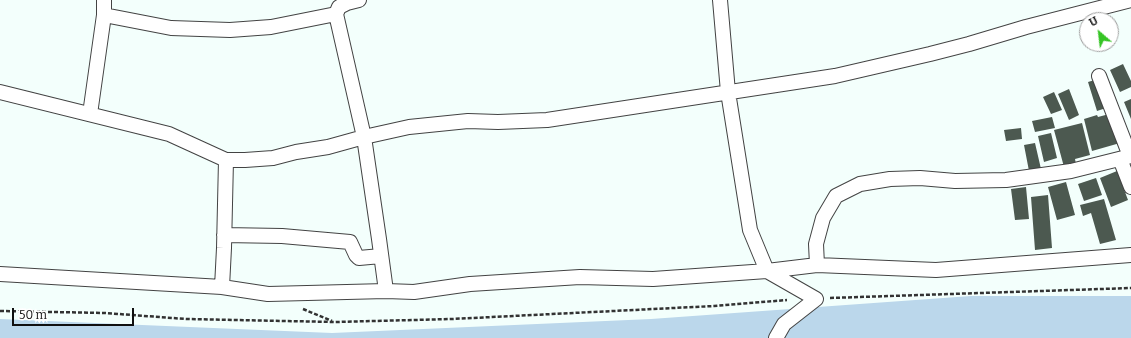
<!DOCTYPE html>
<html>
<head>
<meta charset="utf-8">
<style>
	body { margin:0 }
	#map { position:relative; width:1131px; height:338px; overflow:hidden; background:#f3fffc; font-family:Bitter,serif }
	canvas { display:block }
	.north { position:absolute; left:1079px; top:12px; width:40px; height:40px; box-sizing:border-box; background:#fff; border:1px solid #9f9f9f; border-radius:50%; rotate:332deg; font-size:11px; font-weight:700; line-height:16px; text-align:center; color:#101010 }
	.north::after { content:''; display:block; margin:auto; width:14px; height:18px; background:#35c424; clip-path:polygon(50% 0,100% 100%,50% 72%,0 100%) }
	.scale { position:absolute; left:12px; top:308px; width:122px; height:18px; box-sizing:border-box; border:2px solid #101010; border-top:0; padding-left:5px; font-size:12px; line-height:14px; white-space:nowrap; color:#101010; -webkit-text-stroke:3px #fff; paint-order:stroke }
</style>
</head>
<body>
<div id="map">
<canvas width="1131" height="338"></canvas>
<div class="north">U</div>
<div class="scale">50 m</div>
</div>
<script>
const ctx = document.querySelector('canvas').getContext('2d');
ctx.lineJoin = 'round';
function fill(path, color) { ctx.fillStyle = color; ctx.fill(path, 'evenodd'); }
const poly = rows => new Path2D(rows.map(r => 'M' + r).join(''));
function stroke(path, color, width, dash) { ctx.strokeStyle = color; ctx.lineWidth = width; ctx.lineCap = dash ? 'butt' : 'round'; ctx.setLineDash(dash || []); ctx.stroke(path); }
const green = poly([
	[971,296,1131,296,1131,338,0,338,0,319,332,333,651,319]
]);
const building = poly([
	[1123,64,1131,81,1131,87,1120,92,1110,70],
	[1098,79,1106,108,1097,111,1088,82],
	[1069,89,1079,115,1069,120,1058,94],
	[1054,92,1062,110,1051,114,1043,97],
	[1131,99,1131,119,1124,102],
	[1113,113,1120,143,1092,151,1084,119,1097,115,1098,117],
	[1052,117,1055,128,1035,132,1032,121],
	[1082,123,1090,155,1075,159,1076,164,1064,167,1054,130],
	[1021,128,1022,139,1006,141,1004,130],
	[1051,133,1057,158,1044,162,1038,136],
	[1035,143,1041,169,1029,171,1024,145],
	[1117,171,1128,200,1111,207,1100,178],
	[1096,178,1102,195,1084,201,1078,184],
	[1066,182,1075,215,1057,220,1048,187],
	[1026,187,1029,219,1015,220,1011,189],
	[1048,195,1052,248,1035,250,1031,197],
	[1104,199,1116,240,1100,244,1091,213,1083,216,1080,205]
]);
const path = poly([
	[830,298,1131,288],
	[303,309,332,321],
	[0,311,105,313,186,319,335,322,452,319,714,306,787,300]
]);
const minor = poly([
	[359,0,347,3,339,7,336,14,364,137,379,239,386,291],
	[720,0,728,92,750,230,767,271,816,299,784,324,776,338],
	[104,15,171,28,230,30,271,27,336,14],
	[1099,76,1130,156],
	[0,92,169,134,226,160,245,160,273,158,296,152,328,147,364,137,409,127,468,121,498,122,547,120,835,76,930,54,969,44,1026,27,1131,0],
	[90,114,104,15,104,0],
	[1120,159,1131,187],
	[224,235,282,236,350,242,356,255,359,258,381,256],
	[817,265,816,244,823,218,836,196,860,184,890,179,920,178,955,181,1006,180,1071,171,1131,156],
	[0,274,222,287,268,294,386,291,414,292,470,284,580,277,653,279,767,271,817,265,936,270,1131,255],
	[222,287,224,248,226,160]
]);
fill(green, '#bbd7eb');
fill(building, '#4c5950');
stroke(minor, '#434343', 16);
stroke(path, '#323232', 2.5, [4, 2]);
stroke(minor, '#fff', 14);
</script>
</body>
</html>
